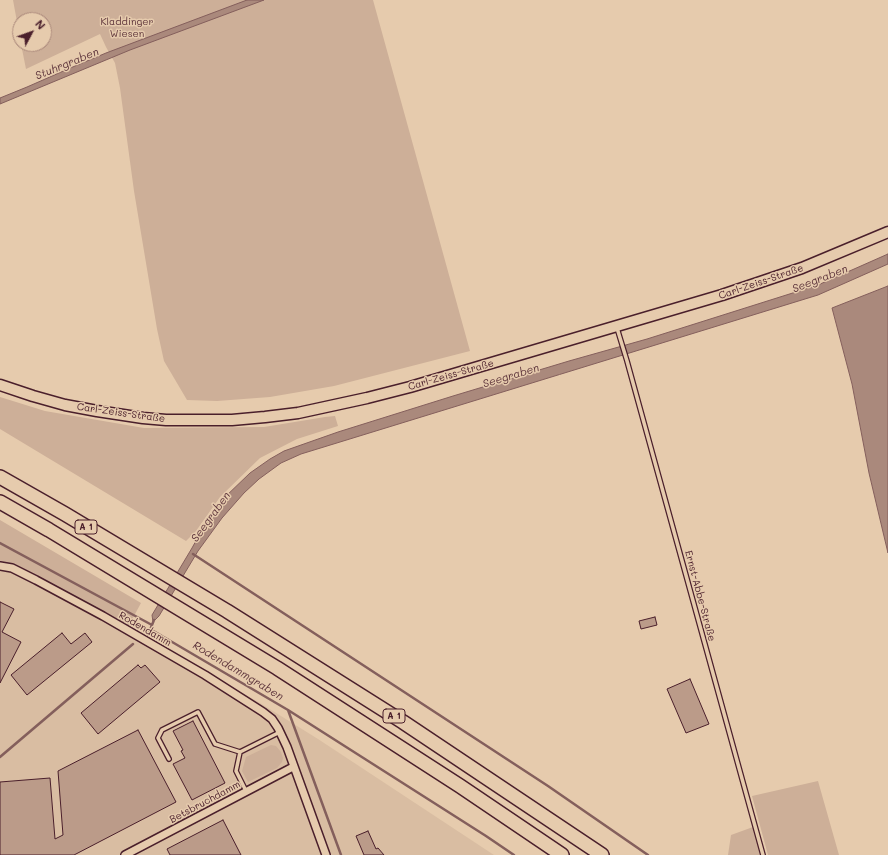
<!DOCTYPE html>
<html>
<head>
<meta charset="utf-8">
<style>
	body { margin:0 }
	#map { position:relative; width:888px; height:855px; overflow:hidden; background:#e6cbad; font-family:Mali,sans-serif }
	canvas { display:block }
	.north { position:absolute; left:12px; top:12px; width:40px; height:40px; box-sizing:border-box; background:#e6cbad; border:1px solid #a88679; border-radius:50%; rotate:49deg; font-size:11px; font-weight:700; line-height:16px; text-align:center; color:#4a1f2b }
	.north::after { content:''; display:block; margin:auto; width:14px; height:18px; background:#4a1f2b; clip-path:polygon(50% 0,100% 100%,50% 72%,0 100%) }
</style>
</head>
<body>
<div id="map">
<canvas width="888" height="855"></canvas>
<div class="north">N</div>
</div>
<script>
const ctx = document.querySelector('canvas').getContext('2d');
ctx.lineJoin = 'round';
function fill(path, color) { ctx.fillStyle = color; ctx.fill(path, 'evenodd'); }
const poly = rows => new Path2D(rows.map(r => 'M' + r).join(''));
function stroke(path, color, width, dash) { ctx.strokeStyle = color; ctx.lineWidth = width; ctx.lineCap = dash ? 'butt' : 'round'; ctx.setLineDash(dash || []); ctx.stroke(path); }
function write(font, color, halo, rows, align = 'center') {
  ctx.font = font + ' Mali,sans-serif'; ctx.lineWidth = 3; ctx.setLineDash([]); ctx.textBaseline = 'middle'; ctx.strokeStyle = halo; ctx.fillStyle = color; for (const [text, x, y, turn = 0] of rows) {
    ctx.save(); ctx.translate(x, y); ctx.rotate((+turn || 0) * Math.PI / 180); ctx.textAlign = isNaN(turn) ? turn : align; if (halo) ctx.strokeText(text, 0, 0); ctx.fillText(text, 0, 0); ctx.restore();
  }
}
const built = poly([
	[0,557,35,574,260,703,318,739,494,855,0,855]
]);
const green = poly([
	[13,0,373,0,470,351,334,386,270,397,217,401,187,400,164,361,157,329,134,191,120,88,115,63,106,47,100,34,26,69,21,44,44,44,44,20,20,20,20,38],
	[0,397,45,411,144,428,264,427,325,417,335,416,338,426,297,439,260,458,220,497,196,531,186,541,0,429],
	[0,520,141,603,128,627,0,563],
	[271,745,276,746,281,752,283,758,282,762,277,768,248,782,242,771,246,757],
	[818,781,839,855,768,855,752,796],
	[753,827,761,855,728,855,731,835]
]);
const water = poly([
	[247,0,264,0,130,50,0,104,0,98,27,87,68,69,106,53,247,0],
	[888,254,888,264,818,295,301,454,281,463,259,479,244,493,222,518,198,551,159,616,153,622,152,615,192,548,202,530,224,498,250,473,270,459,284,451,338,432,453,396,569,361,647,339,818,285,888,254],
	[888,286,888,553,869,473,852,384,832,308,888,286]
]);
const stream = poly([
	[0,543,152,625],
	[193,554,548,786,648,855],
	[150,629,288,710,341,855],
	[148,635,154,620],
	[288,710,486,836,514,855],
	[0,757,133,644]
]);
const building = poly([
	[0,602,14,609,2,632,21,642,0,683,0,602],
	[655,617,657,625,641,629,639,621,655,617],
	[62,633,71,644,85,633,92,642,27,695,11,675,62,633],
	[138,665,141,668,145,665,160,682,98,734,81,713,138,665],
	[690,679,709,724,686,733,667,689,690,679],
	[193,721,225,783,192,800,173,764,185,758,181,751,183,750,173,731,193,721],
	[138,730,176,802,74,855,0,855,0,782,50,778,55,839,63,835,58,771,138,730],
	[223,820,241,855,170,855,167,849,223,820],
	[368,831,376,849,378,848,384,855,364,855,356,836,368,831]
]);
const lane = poly([
	[617,328,627,361,763,855],
	[169,759,158,738,162,730,198,712,215,744,240,752],
	[246,791,236,771,240,752,280,732]
]);
const street = poly([
	[0,566,12,568,36,580,103,616,205,675,263,712,272,719,278,728,287,747,326,855],
	[125,855,293,767]
]);
const secondary = poly([
	[0,385,33,396,65,405,97,411,143,418,166,420,232,420,265,417,298,413,367,398,410,387,722,295,802,268,888,232]
]);
const highway = poly([
	[0,477,65,514,227,611,403,722,602,855],
	[0,502,49,530,277,668,460,786,562,855]
]);
const shields = [
	[86,527,22],
	[394,716,22]
];
const shieldNames = [
	["A 1",86,527],
	["A 1",394,716]
];
const parkNames = [
	["Kladdinger",127,22],
	["Wiesen",127,34]
];
const streetNames = [
	["Carl-Zeiss-Straße",761,282,-19],
	["Carl-Zeiss-Straße",451,375,-16],
	["Carl-Zeiss-Straße",121,413,8],
	["Ernst-Abbe-Straße",700,596,75],
	["Rodendamm",145,629,30],
	["Betsbruchdamm",205,802,-28]
];
const waterNames = [
	["Stuhrgraben",67,64,-22],
	["Seegraben",820,279,-21],
	["Seegraben",511,376,-17],
	["Seegraben",211,517,-54],
	["Rodendammgraben",238,671,31]
];
fill(built, '#d9bda2');
fill(green, '#cdaf98');
fill(water, '#aa897c');
stroke(water, '#845f5c', 1);
stroke(stream, '#845f5c', 2.5);
fill(building, '#bb9b89');
stroke(building, '#4a1f2b', 1);
stroke(lane, '#4a1f2b', 6);
stroke(street, '#4a1f2b', 10);
stroke(secondary, '#4a1f2b', 13);
stroke(highway, '#4a1f2b', 16);
stroke(lane, '#e6cbad', 3.5);
stroke(street, '#e6cbad', 7);
stroke(secondary, '#e6cbad', 10);
stroke(highway, '#e6cbad', 13);
for (const [x, y, w] of shields) { const box = new Path2D(); box.roundRect(x - w / 2, y - 7, w, 14, 3); ctx.fillStyle = '#e6cbad'; ctx.fill(box); stroke(box, '#4a1f2b', 1); }
write('bold 9px', '#4a1f2b', null, shieldNames);
write('10px', '#5e353b', '#e6cbad', parkNames);
write('10px', '#4a1f2b', '#e6cbad', streetNames);
write('italic 11px', '#5d343b', '#e6cbad', waterNames);
</script>
</body>
</html>
